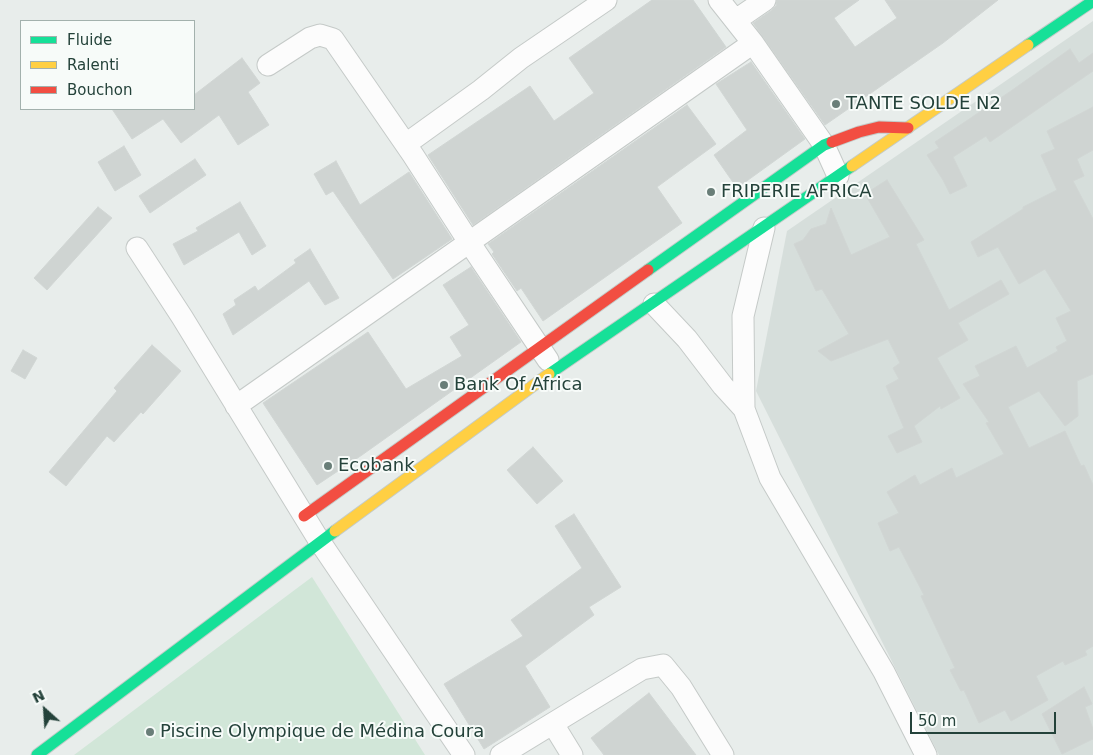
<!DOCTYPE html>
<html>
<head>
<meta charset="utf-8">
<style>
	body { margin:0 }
	#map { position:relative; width:1093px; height:755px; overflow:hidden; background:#e8edeb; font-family:"DejaVu Sans",sans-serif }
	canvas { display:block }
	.legend { position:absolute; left:20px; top:20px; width:175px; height:90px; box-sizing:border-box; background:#f7fbf9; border:1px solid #a3b1ad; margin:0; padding:6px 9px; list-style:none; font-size:15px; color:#24423a }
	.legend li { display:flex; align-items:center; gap:10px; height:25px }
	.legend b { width:25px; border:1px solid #a3b1ad }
	.north { position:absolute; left:20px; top:685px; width:50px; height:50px; -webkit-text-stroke:4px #f7fbf9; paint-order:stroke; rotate:334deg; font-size:14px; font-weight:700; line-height:20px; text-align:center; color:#24423a }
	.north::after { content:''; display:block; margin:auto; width:18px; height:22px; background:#24423a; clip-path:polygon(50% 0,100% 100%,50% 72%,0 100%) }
	.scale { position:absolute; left:910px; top:712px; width:146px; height:22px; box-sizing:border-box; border:2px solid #24423a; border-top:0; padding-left:6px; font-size:15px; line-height:18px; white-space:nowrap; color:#24423a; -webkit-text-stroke:4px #f7fbf9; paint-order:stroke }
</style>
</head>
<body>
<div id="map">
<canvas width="1093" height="755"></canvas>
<ul class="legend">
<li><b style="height:6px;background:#16e098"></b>Fluide</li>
<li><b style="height:6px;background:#ffcf43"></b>Ralenti</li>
<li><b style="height:6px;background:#f24e42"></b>Bouchon</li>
</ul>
<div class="north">N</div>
<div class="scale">50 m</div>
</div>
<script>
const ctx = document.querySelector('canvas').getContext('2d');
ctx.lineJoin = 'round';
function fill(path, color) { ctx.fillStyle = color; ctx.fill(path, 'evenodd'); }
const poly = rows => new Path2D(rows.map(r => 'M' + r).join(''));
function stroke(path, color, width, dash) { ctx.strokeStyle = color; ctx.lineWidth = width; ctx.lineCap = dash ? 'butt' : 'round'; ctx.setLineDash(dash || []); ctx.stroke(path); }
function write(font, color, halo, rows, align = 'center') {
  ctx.font = font + ' "DejaVu Sans",sans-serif'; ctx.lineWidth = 4; ctx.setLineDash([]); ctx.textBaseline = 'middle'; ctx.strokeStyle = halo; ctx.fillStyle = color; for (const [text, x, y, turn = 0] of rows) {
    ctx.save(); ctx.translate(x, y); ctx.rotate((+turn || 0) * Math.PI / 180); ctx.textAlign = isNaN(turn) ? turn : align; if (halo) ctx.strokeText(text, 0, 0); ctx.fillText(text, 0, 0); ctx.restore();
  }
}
const built = poly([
	[1093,21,1093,755,939,755,756,391,787,231]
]);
const green = poly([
	[312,577,425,755,74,755]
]);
const building = poly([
	[652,0,693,0,726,47,473,225,428,155,530,86,554,121,594,93,569,58,652,0],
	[777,0,859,0,834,18,855,47,897,18,885,0,998,0,943,43,825,125,753,23,772,10,776,6,777,0],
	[1070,49,1079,63,1093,53,1093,71,990,142,986,136,953,157,967,186,950,194,943,180,927,155,939,148,935,142,1011,91,1070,49],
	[242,58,260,83,248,92,269,125,238,145,219,115,181,143,163,119,132,139,112,109,194,109,194,95,242,58],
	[751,62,805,139,737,188,714,155,747,130,716,84,751,62],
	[687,105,716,144,657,187,682,223,543,321,521,288,517,291,492,254,494,252,488,244,687,105],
	[1093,107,1093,150,1077,159,1084,176,1073,181,1093,219,1093,374,1077,381,1078,416,1065,426,1039,391,1008,407,1029,448,1065,431,1081,466,1084,465,1093,485,1093,646,1085,651,1087,655,1065,665,1063,661,1036,676,1048,700,1011,721,1005,710,979,723,964,690,961,691,950,670,955,668,921,596,924,595,899,547,890,551,878,523,899,513,887,492,915,475,920,485,952,468,956,478,1004,454,986,423,989,422,963,384,980,376,975,366,1016,346,1027,368,1058,351,1056,347,1067,341,1056,318,1071,311,1045,269,1019,284,998,247,978,257,971,242,1023,209,1023,207,1057,190,1041,155,1055,149,1047,131,1093,107],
	[124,146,141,175,115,191,98,162,124,146],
	[195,159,206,175,150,213,139,196,195,159],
	[336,161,360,205,409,172,452,239,393,279,333,191,326,195,314,174,336,161],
	[887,180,924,240,916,244,949,310,1001,280,1009,294,958,323,968,340,937,358,960,398,941,409,940,406,914,426,922,442,897,453,888,436,904,428,886,386,899,379,893,368,900,363,888,339,831,361,818,351,849,334,822,289,816,291,794,244,803,240,811,229,826,224,831,208,851,255,890,237,865,194,887,180],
	[240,202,266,246,252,255,239,232,184,265,173,244,198,231,196,228,240,202],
	[98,207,112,218,47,290,34,278,98,207],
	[310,249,339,298,325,305,309,281,233,335,223,314,236,305,234,300,255,286,258,291,296,263,294,260,310,249],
	[471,267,521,342,362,455,317,485,263,403,368,332,406,389,462,356,450,337,469,325,443,285,471,267],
	[152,345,181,371,143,414,141,412,114,442,107,436,66,486,49,472,117,391,114,388,152,345],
	[23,350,37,358,25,379,11,371,23,350],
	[533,447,563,481,537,504,507,470,533,447],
	[574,514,621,587,589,607,594,615,525,666,550,707,484,749,444,684,523,636,511,620,582,568,555,526,574,514],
	[1084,687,1092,704,1085,707,1093,729,1093,739,1062,754,1042,714,1084,687],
	[649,693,696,755,604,755,591,738,649,693]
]);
const street = poly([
	[719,0,753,43,824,145,838,176],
	[736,20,765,0],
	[268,65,310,38,320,35,333,39,413,155,469,242,548,360],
	[406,144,481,90,521,58,606,0],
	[764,228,743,316,744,409,770,478,884,672,926,755],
	[137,248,182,317,320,542,464,755],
	[654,304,687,339,723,386,744,409],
	[236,406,753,43],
	[553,724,572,755],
	[501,755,642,669,663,665,681,687,723,755]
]);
const fast = poly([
	[1028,45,1093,1],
	[648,270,824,145,832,142],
	[549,374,852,166],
	[37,755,335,531]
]);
const slow = poly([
	[852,166,1028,45],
	[335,531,549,374]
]);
const jam = poly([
	[832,142,859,132,879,127,908,128],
	[304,516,648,270]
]);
const markers = [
	[836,104,5,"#697e78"],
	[711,192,5,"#697e78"],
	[444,385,5,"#697e78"],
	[328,466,5,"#697e78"],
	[150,732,5,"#697e78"]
];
const poiNames = [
	["TANTE SOLDE N2",846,104],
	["FRIPERIE AFRICA",721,192],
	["Bank Of Africa",454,385],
	["Ecobank",338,466],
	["Piscine Olympique de Médina Coura",160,732]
];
fill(built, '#d6dedb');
fill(green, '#d1e6d8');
fill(building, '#cfd4d2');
stroke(building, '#d1d6d4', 1);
stroke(street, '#c5cac8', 23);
stroke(fast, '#c3cbc8', 13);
stroke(slow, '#c3cbc8', 13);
stroke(jam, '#c3cbc8', 13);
stroke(street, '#fcfcfc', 21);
stroke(fast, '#16e098', 11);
stroke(slow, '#ffcf43', 11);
stroke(jam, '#f24e42', 11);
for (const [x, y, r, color] of markers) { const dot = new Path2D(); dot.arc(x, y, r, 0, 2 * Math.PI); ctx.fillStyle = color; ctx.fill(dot); stroke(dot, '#f7fbf9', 2); }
write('18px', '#24423a', '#f7fbf9', poiNames, 'left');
</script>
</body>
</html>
